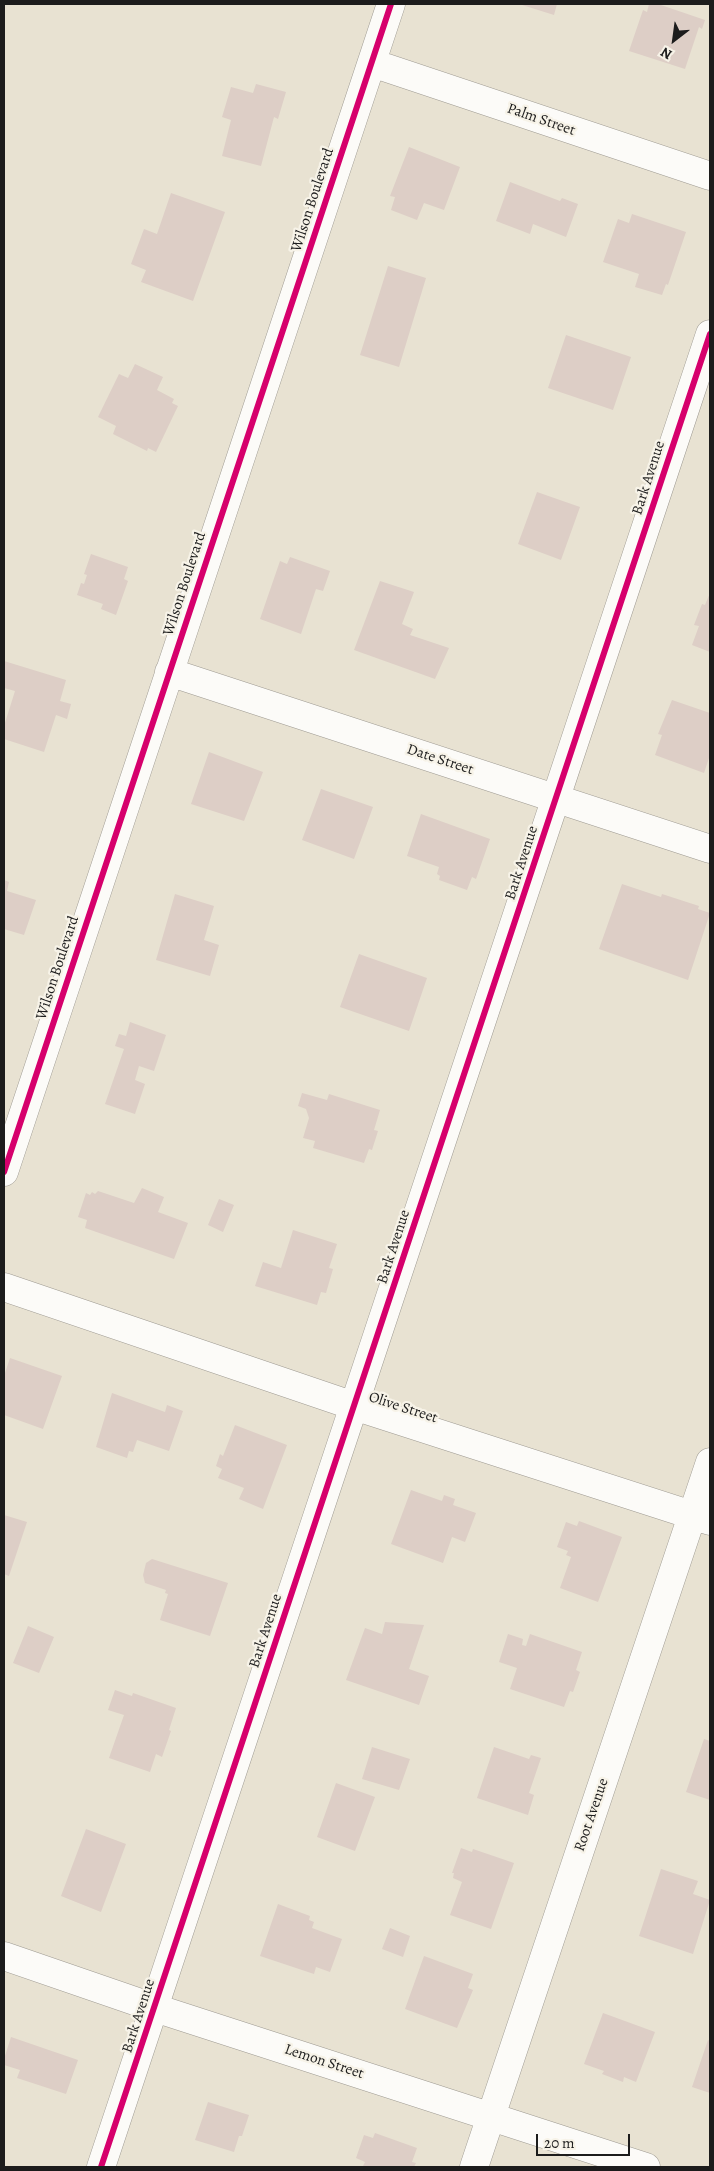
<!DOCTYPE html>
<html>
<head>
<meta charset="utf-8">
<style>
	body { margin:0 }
	#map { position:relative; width:714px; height:2171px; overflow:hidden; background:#e8e2d2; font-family:Alegreya,serif }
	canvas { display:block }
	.frame { position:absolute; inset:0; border:5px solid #1c1c1c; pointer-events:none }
	.north { position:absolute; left:649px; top:15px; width:50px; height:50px; -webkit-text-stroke:4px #f7f3e8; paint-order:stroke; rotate:210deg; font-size:14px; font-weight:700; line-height:20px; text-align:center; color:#1c1c1c }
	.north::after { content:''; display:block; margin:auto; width:18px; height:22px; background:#1c1c1c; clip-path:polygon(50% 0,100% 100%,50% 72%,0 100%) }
	.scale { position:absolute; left:536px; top:2134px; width:94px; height:22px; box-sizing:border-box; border:2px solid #1c1c1c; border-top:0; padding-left:6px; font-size:15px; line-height:18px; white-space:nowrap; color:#1c1c1c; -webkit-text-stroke:4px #f7f3e8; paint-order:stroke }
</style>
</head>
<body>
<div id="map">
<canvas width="714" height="2171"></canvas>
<div class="frame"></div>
<div class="north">N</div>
<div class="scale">20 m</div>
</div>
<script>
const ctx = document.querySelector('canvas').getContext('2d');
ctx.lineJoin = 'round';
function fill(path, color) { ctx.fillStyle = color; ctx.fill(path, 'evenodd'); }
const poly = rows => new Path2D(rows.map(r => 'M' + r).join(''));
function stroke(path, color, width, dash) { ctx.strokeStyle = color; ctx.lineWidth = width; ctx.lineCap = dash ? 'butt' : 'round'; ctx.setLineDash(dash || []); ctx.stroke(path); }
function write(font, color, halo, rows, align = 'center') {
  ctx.font = font + ' Alegreya,serif'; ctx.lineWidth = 4.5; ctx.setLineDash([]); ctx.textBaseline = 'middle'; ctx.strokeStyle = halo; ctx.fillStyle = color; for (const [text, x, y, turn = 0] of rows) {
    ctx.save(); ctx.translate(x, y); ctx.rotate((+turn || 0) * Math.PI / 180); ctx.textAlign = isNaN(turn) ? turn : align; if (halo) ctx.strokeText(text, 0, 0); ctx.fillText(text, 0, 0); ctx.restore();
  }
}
const building = poly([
	[519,4,557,4,554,15],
	[649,4,658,4,705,20,702,29,699,27,685,69,629,51,643,10,647,12],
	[256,84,286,92,278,119,274,117,261,166,222,156,231,120,222,117,231,87,253,93],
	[409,147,460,167,444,210,424,203,417,220,391,210,395,197,390,196],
	[510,182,560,201,562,198,578,204,566,237,533,224,530,234,496,221],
	[171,193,225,212,193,301,141,282,146,270,131,264,144,229,157,234],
	[632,214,686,232,668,285,666,284,662,295,635,287,639,274,603,262,618,219,629,223],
	[388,266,426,278,399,367,360,355],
	[566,335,631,357,613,410,548,388],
	[135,364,163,377,157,390,174,399,172,403,178,406,156,452,148,448,147,451,113,434,116,426,98,417,119,374,128,378],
	[537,492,580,507,561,560,518,544],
	[91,554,128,567,124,579,128,581,116,615,101,609,103,604,77,595,81,583,84,584,87,575,84,574],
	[290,557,330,571,323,591,316,589,301,634,260,619,280,561,287,564],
	[380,581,414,592,402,624,413,629,410,635,449,648,435,679,354,650],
	[710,593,710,652,692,645,699,626,694,625,702,604,705,605],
	[4,661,66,680,60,701,71,704,67,719,56,715,44,752,4,739,4,726,15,691,4,688],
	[672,700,710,713,710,755,704,773,655,755,662,735,658,734],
	[209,752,263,772,244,821,191,804],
	[321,789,373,807,354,859,302,840],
	[421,814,490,839,476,879,472,877,467,890,439,880,440,876,437,874,439,867,407,856],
	[4,880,9,882,7,891,36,900,24,935,4,929],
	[622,884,661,897,662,894,699,906,698,909,710,913,688,980,599,949],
	[175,894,214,906,204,940,219,945,210,976,156,960],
	[359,954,427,978,409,1031,340,1007],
	[130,1022,166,1035,154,1071,139,1066,135,1080,145,1084,135,1114,105,1104,124,1049,115,1046,119,1034,126,1036],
	[302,1093,327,1100,329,1094,380,1110,374,1130,378,1131,372,1150,369,1149,364,1163,313,1148,315,1141,303,1138,309,1118,306,1109,298,1106],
	[142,1188,164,1197,158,1212,188,1223,174,1259,85,1228,87,1220,78,1217,86,1193,90,1195,92,1192,95,1194,98,1191,134,1203],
	[219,1199,234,1205,223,1232,208,1225],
	[293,1230,337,1244,329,1268,333,1269,326,1293,321,1292,317,1305,255,1286,263,1262,281,1268],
	[10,1358,62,1376,43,1429,4,1415,4,1376],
	[112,1393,165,1412,167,1405,183,1411,169,1451,137,1440,133,1452,129,1451,127,1458,96,1447],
	[235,1425,287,1445,263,1509,239,1499,244,1488,218,1478,222,1469,216,1466,220,1454,223,1456],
	[411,1490,442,1501,444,1495,455,1499,453,1505,476,1513,465,1542,452,1537,443,1563,391,1544],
	[4,1515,27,1522,9,1576,4,1574],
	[579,1521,622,1537,598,1602,560,1588,571,1557,566,1555,568,1551,557,1547,566,1522,577,1526],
	[152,1559,228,1583,210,1636,160,1620,168,1594,165,1593,166,1590,145,1583,143,1575,146,1563],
	[385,1622,424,1625,409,1669,429,1676,419,1705,346,1680,365,1628,382,1634],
	[28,1626,54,1637,39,1673,13,1663],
	[508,1634,523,1639,522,1645,526,1646,530,1634,582,1652,576,1670,580,1672,573,1692,570,1691,564,1707,510,1689,517,1668,499,1662],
	[115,1690,132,1696,133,1693,176,1708,169,1730,171,1731,162,1757,156,1754,150,1772,109,1758,124,1715,108,1710],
	[704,1739,710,1741,710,1800,686,1792],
	[372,1747,410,1759,399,1790,362,1779],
	[494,1747,529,1759,531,1755,541,1758,529,1793,534,1795,528,1815,477,1798],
	[336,1783,375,1797,355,1851,317,1837],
	[86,1829,126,1844,101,1912,61,1896],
	[461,1848,472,1852,473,1849,514,1863,491,1929,450,1915,462,1882,453,1878,454,1873,452,1873],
	[661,1869,698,1881,693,1894,710,1900,693,1954,639,1936],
	[278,1904,310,1916,309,1920,314,1922,312,1928,342,1939,330,1972,316,1967,314,1974,260,1956],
	[390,1928,410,1936,403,1957,382,1949],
	[424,1956,473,1974,468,1988,473,1990,457,2028,405,2009],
	[603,2013,655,2032,636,2082,624,2077,623,2082,602,2074,604,2071,584,2064],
	[11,2037,78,2060,66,2094,17,2078,20,2070,4,2065,4,2059],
	[708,2040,710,2041,710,2093,692,2087],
	[208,2102,249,2115,242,2136,239,2136,234,2152,195,2140],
	[375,2133,417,2148,412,2162,416,2163,414,2167,363,2166,365,2162,356,2158,364,2135,373,2138]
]);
const minor = poly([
	[372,63,710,176],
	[169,672,710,849],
	[4,1172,391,4],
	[4,1287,354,1406,710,1521],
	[4,1956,155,2008,646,2167],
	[101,2167,710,334],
	[474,2167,710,1462]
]);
const cycleway = poly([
	[4,1172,391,4],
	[101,2167,710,334]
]);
const streetNames = [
	["Palm Street",541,120,19],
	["Wilson Boulevard",313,200,-72],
	["Bark Avenue",649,478,-72],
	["Wilson Boulevard",185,584,-72],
	["Date Street",440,760,18],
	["Bark Avenue",522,863,-72],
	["Wilson Boulevard",58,968,-72],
	["Bark Avenue",394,1247,-72],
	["Olive Street",403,1408,18],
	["Bark Avenue",266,1631,-72],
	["Root Avenue",592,1815,-71],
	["Bark Avenue",139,2016,-72],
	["Lemon Street",324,2062,18]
];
fill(building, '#ddcec6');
stroke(minor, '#9e9a92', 29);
stroke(minor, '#fcfbf8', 28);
stroke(cycleway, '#d6006c', 6);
write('15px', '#1c1c1c', '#f7f3e8', streetNames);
</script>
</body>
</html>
